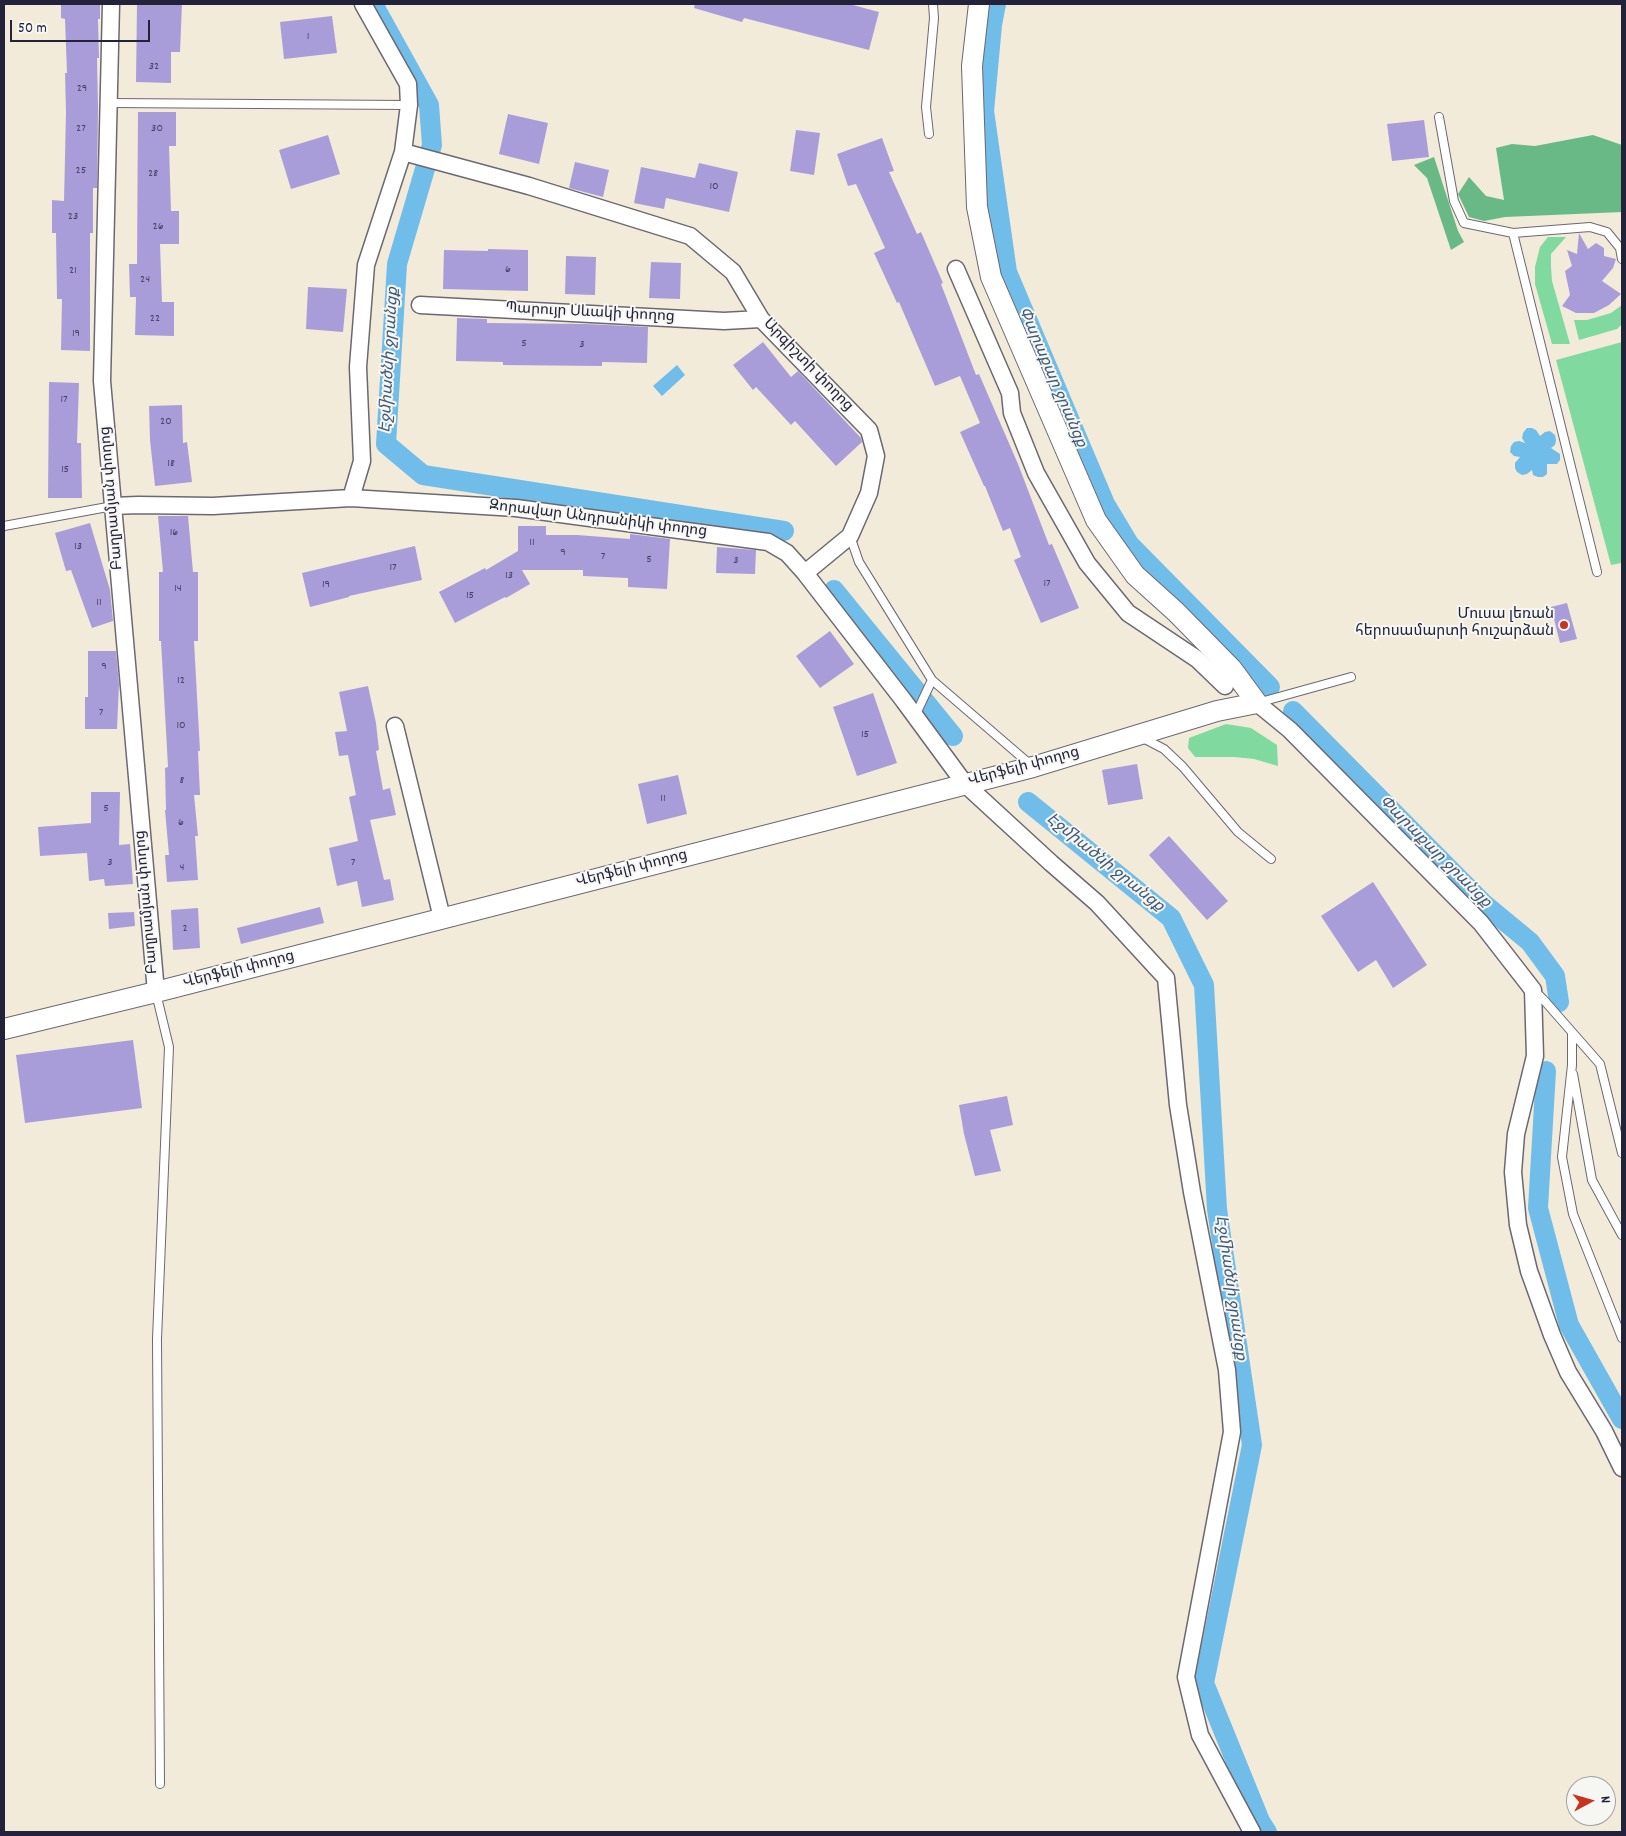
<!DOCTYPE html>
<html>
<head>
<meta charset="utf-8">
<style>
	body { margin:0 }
	#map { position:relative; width:1626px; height:1836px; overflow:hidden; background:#f2ebd9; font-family:Dekko,sans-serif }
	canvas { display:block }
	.frame { position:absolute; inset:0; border:5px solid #22223b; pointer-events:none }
	.north { position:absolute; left:1566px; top:1776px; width:50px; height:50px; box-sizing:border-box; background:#f6f6f2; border:1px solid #a1a1a9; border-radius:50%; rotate:84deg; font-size:14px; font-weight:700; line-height:20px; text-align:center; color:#22223b }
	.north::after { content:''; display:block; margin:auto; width:18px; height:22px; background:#c8321e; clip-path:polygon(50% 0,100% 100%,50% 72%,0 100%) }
	.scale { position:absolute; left:10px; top:20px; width:140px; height:22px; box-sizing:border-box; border:2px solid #22223b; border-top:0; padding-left:6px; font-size:15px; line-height:18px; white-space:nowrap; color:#22223b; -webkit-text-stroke:4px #f6f6f2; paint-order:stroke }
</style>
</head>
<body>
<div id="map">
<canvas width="1626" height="1836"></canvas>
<div class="frame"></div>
<div class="north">N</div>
<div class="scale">50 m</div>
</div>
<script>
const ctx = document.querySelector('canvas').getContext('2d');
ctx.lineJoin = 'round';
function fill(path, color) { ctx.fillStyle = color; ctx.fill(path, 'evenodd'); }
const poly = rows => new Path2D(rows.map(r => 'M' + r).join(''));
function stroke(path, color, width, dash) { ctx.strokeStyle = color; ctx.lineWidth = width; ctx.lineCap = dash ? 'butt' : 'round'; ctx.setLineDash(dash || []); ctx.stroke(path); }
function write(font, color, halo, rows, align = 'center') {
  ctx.font = font + ' Dekko,"Noto Sans Armenian",sans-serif'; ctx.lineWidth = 4; ctx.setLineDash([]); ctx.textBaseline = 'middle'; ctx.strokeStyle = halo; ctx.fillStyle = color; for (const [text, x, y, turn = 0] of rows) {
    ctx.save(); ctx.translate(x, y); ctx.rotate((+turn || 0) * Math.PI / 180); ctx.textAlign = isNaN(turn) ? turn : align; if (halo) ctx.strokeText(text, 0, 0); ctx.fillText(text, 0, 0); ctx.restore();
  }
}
const green = poly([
	[1548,237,1566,237,1551,254,1551,267,1552,281,1570,344,1552,344,1535,284,1535,267,1540,247],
	[1622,305,1622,324,1617,329,1579,340,1574,320,1587,320,1611,313],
	[1622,342,1622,568,1621,563,1611,565,1556,360],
	[1226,724,1251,728,1277,745,1278,766,1254,759,1234,757,1195,757,1188,748,1189,738]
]);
const forest = poly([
	[1593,135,1622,145,1622,212,1505,217,1484,221,1469,217,1458,194,1469,177,1486,196,1504,200,1496,148,1512,144,1535,146],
	[1434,157,1458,231,1464,242,1451,250,1427,178,1414,165]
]);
const water = poly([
	[677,365,685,375,662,396,653,386],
	[1527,428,1532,428,1536,430,1540,436,1545,432,1550,431,1555,435,1556,440,1555,445,1551,448,1560,454,1560,460,1557,464,1547,464,1547,474,1543,477,1538,477,1533,475,1532,470,1527,474,1522,475,1517,472,1515,468,1515,463,1520,457,1514,456,1510,452,1511,446,1514,442,1519,441,1525,443,1522,438,1523,433]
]);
const canal = poly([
	[373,4,429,105,432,145,397,264,386,444,423,475,784,531],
	[996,4,992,25,984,111,1007,272,1105,504,1129,544,1270,687],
	[834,590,953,736],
	[1293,711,1484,904,1530,942,1555,976,1559,1002],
	[1028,802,1171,918,1204,985,1217,1209,1252,1445,1204,1683,1260,1821,1267,1832],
	[1546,1071,1538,1208,1569,1325,1622,1419]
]);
const building = poly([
	[61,4,100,4,100,19,98,19,99,58,97,58,98,106,97,188,93,188,93,233,90,233,90,351,61,350,62,299,57,299,56,233,52,233,52,200,64,201,66,112,65,73,67,73,65,19,61,18],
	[137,4,182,4,180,52,171,52,171,83,136,82],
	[695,4,849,4,879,12,869,50,744,18,742,22,694,8],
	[332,16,337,53,284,59,280,22],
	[138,112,176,112,176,146,169,146,171,211,179,211,179,244,160,244,162,302,174,302,174,336,135,335,136,297,130,297,129,264,137,264],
	[508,114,548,123,539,164,499,154],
	[1424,120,1429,157,1392,161,1387,124],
	[796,130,820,133,814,175,790,171],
	[328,135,340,174,291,189,279,150],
	[882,138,894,171,889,172,917,234,921,232,943,283,941,284,976,375,979,374,1018,464,1049,545,1052,544,1079,608,1041,623,1014,560,1021,557,1010,528,1003,531,985,486,984,486,960,432,980,423,960,376,935,386,899,302,897,303,874,253,885,248,856,184,848,186,837,154],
	[575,162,609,170,603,197,569,188],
	[699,163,738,172,729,212,666,198,664,209,634,203,641,167,695,178],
	[1579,233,1588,249,1596,243,1604,248,1604,256,1616,259,1613,268,1602,281,1621,294,1609,305,1594,313,1576,313,1562,306,1570,295,1565,271,1572,266,1567,250,1577,254],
	[488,249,528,250,528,291,443,289,444,250,488,251],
	[566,256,596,257,595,295,565,294],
	[651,262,681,263,680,299,649,298],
	[308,287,347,289,343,332,306,329],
	[457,318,487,319,487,323,586,324,648,327,647,363,602,362,602,366,503,365,503,362,456,361],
	[763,342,791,377,798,371,861,438,862,442,836,466,795,421,791,425,756,387,753,390,733,365],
	[49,382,79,383,77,443,81,443,82,498,48,498],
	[182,405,183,443,187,442,192,482,155,486,150,440,149,406],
	[158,516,188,516,193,572,198,572,198,641,194,641,200,751,198,751,200,795,194,795,198,836,195,836,198,880,167,882,165,855,169,855,165,810,166,810,165,768,168,767,161,641,159,641,159,572,163,572],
	[90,523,110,590,113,621,92,628,71,570,66,571,55,533],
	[518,526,546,526,546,535,577,535,630,539,630,534,670,539,667,589,628,587,628,578,583,576,583,570,522,570,530,584,506,598,505,597,455,623,439,592,485,568,486,570,518,551],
	[415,546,422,580,349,596,349,597,310,607,302,573],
	[717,547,756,550,755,574,716,573],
	[1567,603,1577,639,1560,643,1551,607],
	[830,631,854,664,820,688,796,656],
	[88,651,116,651,119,684,117,729,85,729,85,697,88,697],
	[368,686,376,723,379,750,376,751,383,790,390,788,396,815,370,820,384,880,390,879,394,900,362,907,357,881,337,886,329,848,358,841,349,797,356,795,348,755,339,756,335,732,347,731,339,692],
	[873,693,897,763,857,776,833,707],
	[1137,764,1143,799,1108,805,1102,770],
	[678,775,687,814,647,824,638,784],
	[91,792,120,792,119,845,130,844,133,884,105,886,104,879,89,881,87,853,40,856,38,827,91,823],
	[1169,836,1228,901,1207,920,1149,855],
	[1373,882,1427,965,1393,988,1376,960,1358,972,1321,916],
	[320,907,324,923,241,944,237,928],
	[198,908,200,948,173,950,171,910],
	[134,912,135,926,109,929,108,913],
	[133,1040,142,1108,25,1123,16,1055],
	[1007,1096,1013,1125,990,1130,1001,1171,975,1176,964,1134,959,1105]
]);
const service = poly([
	[109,103,409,105],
	[1439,117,1454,201,1464,223,1513,233],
	[929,134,926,107,934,18,933,4],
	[4,526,113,506],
	[850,536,859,562,932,680,1032,766],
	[1597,572,1513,233,1590,227,1607,232,1620,248,1622,259],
	[1257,703,1351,677],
	[915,716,932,680],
	[1141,737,1164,749,1183,767,1238,832,1271,859],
	[1534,990,1543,999,1600,1064,1622,1153],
	[156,993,169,1047,157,1339,160,1784],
	[1572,1033,1572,1065,1562,1157,1573,1214,1622,1338],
	[1573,1074,1592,1180,1622,1235]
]);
const minor = poly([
	[111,4,102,381,156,992],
	[403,152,529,186,690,236,733,272,761,319,869,430,876,456,869,493,850,536,805,573],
	[956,269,1010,393,1012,413,1036,473,1087,563,1128,613,1197,659,1225,686],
	[420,305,724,321,761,319],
	[351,498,362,461,358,367,366,265,403,152,409,105,408,84,363,4],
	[113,506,138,505,213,506,351,498,516,508,768,542,787,553,805,573,904,701,965,784,1051,863,1097,903,1166,978,1178,1105,1192,1192,1227,1370,1232,1432,1186,1677,1200,1735,1252,1832],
	[1257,703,1290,730,1481,923,1533,990,1535,1056,1516,1134,1513,1172,1518,1225,1529,1271,1552,1335,1568,1372,1604,1431,1622,1468],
	[395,726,442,918]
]);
const tertiary = poly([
	[4,1029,156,992,1033,767,1217,711,1257,703,1232,669,1176,612,1135,575,1096,520,991,277,977,207,972,66,979,4]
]);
const markers = [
	[1564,625,5,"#c8321e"]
];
const numberNames = [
	["1",308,37],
	["32",154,67],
	["29",82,89],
	["27",81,129],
	["30",157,129],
	["25",81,171],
	["28",153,174],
	["10",714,187],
	["23",73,217],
	["26",158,227],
	["6",508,270],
	["21",73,271],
	["24",145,280],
	["22",155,319],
	["19",76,334],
	["5",524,344],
	["3",582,345],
	["17",64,400],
	["20",166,422],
	["18",171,464],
	["15",65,470],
	["16",174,533],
	["11",532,543],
	["13",78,547],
	["9",563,553],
	["7",603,557],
	["5",649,560],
	["3",736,561],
	["17",393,568],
	["13",509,576],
	["17",1047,584],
	["19",326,585],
	["14",178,589],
	["15",470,596],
	["11",99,603],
	["9",104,667],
	["12",181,681],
	["7",101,713],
	["10",181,726],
	["15",865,735],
	["8",182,781],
	["11",663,799],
	["5",106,809],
	["6",181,823],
	["3",110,863],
	["7",353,863],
	["4",182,868],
	["2",185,929]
];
const streetNames = [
	["Պարույր Սևակի փողոց",590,314,3],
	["Արգիշտի փողոց",807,366,46],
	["Բաղրամյան փողոց",113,498,-95],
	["Զորավար Անդրանիկի փողոց",598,520,7],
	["Վերֆելի փողոց",1024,768,-15],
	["Վերֆելի փողոց",632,870,-14],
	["Բաղրամյան փողոց",148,902,-95],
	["Վերֆելի փողոց",239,971,-14]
];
const poiNames = [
	["Մուսա լեռան",1554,616],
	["հերոսամարտի հուշարձան",1554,633]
];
const waterNames = [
	["Էջմիածնի ջրանցք",391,360,-87],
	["Փարաքար ջրանցք",1051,378,67],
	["Փարաքար ջրանցք",1434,853,45],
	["Էջմիածնի ջրանցք",1104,864,39],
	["Էջմիածնի ջրանցք",1229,1288,82]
];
fill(green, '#80d99e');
fill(forest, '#68b985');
fill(water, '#70bdea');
stroke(canal, '#70bdea', 20);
fill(building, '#a99dd9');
stroke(service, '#6b6872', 10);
stroke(minor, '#6b6872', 19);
stroke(tertiary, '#6b6872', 22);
stroke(service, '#fff', 8);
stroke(minor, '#fff', 16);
stroke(tertiary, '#fff', 20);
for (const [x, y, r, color] of markers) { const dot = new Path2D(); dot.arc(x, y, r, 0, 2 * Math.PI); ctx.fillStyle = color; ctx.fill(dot); stroke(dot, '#f6f6f2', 2); }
write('12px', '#444162', null, numberNames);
write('15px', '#22223b', '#f6f6f2', streetNames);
write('15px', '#22223b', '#f6f6f2', poiNames, 'right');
write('italic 16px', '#3d5878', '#f6f6f2', waterNames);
</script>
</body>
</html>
